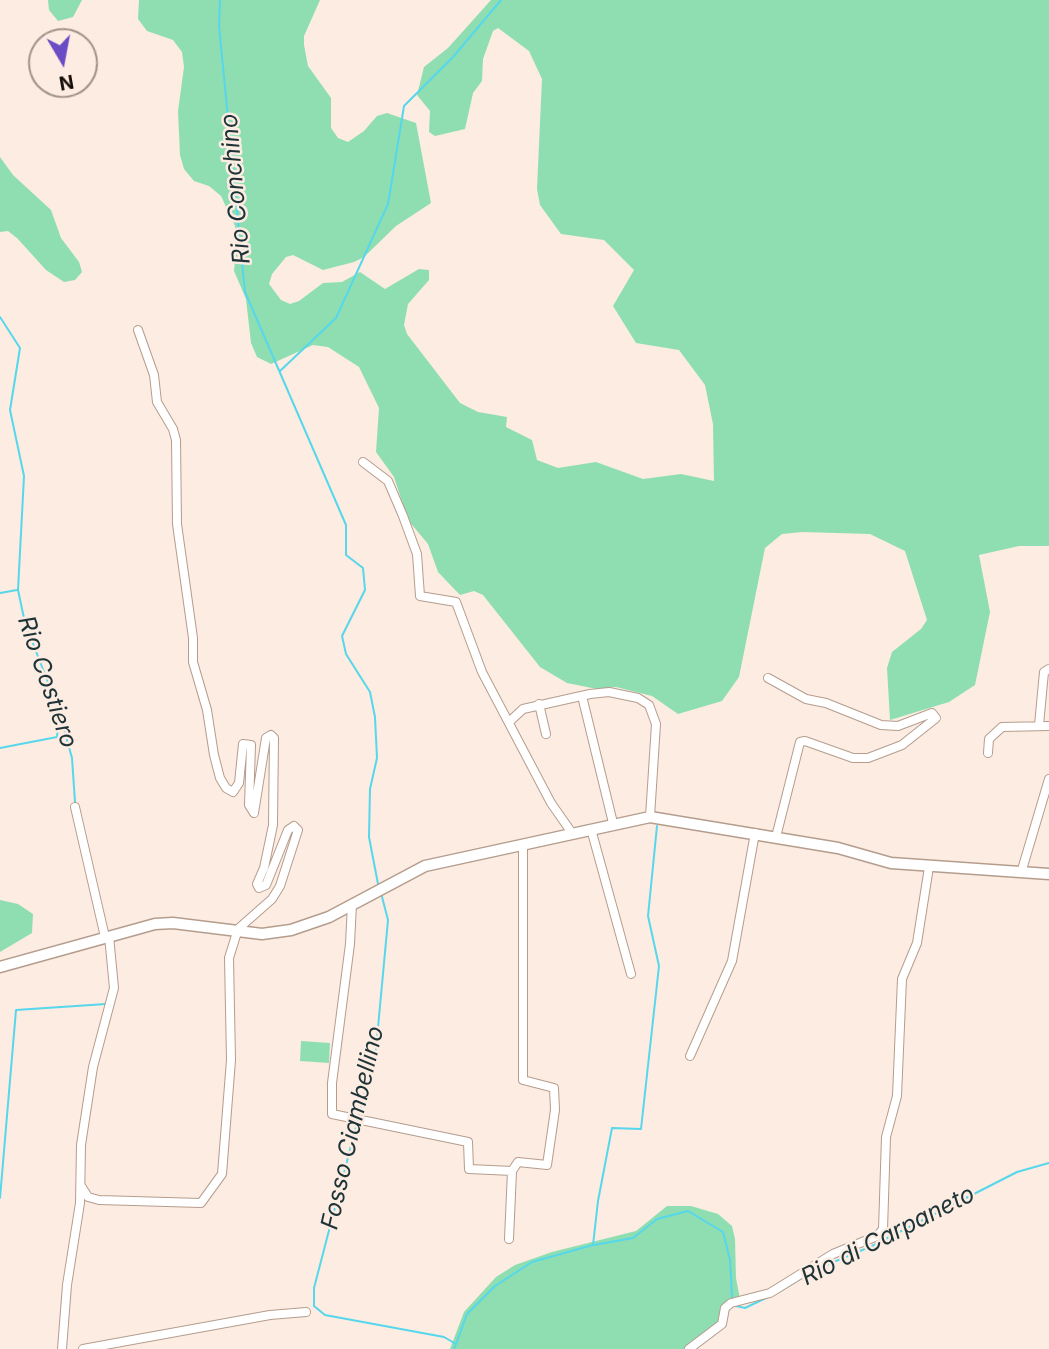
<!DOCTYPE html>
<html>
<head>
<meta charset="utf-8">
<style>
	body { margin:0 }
	#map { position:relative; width:1049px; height:1349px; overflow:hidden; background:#fcece2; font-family:Inter,sans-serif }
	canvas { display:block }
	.north { position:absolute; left:28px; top:28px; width:70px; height:70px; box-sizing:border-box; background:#fcece2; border:2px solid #a0938b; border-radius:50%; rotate:170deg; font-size:19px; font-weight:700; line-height:28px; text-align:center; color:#160e08 }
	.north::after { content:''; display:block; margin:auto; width:24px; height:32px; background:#6a4cc5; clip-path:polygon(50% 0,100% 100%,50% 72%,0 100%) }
</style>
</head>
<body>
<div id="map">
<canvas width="1049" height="1349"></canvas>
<div class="north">N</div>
</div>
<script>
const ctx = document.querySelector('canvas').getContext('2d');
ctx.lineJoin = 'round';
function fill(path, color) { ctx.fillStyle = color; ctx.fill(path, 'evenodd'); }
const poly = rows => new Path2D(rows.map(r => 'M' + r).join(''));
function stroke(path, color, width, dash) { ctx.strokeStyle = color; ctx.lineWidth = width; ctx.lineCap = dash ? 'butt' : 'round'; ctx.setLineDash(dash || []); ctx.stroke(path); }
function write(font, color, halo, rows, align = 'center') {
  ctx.font = font + ' Inter,sans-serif'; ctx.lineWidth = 5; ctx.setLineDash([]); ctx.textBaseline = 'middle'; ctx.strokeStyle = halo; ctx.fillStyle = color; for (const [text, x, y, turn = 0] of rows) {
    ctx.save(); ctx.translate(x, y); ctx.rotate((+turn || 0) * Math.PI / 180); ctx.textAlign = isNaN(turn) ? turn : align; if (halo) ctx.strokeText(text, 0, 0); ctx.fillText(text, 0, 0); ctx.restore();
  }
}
const green = poly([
	[48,0,82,0,73,17,58,21,49,10],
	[139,0,320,0,304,36,304,45,308,66,331,98,331,128,338,138,348,142,364,131,377,116,387,113,416,123,431,203,396,226,364,257,354,262,323,270,293,255,286,257,272,274,269,284,281,300,290,304,299,301,323,283,342,282,360,272,385,289,419,269,429,270,429,280,408,304,404,325,407,334,460,403,478,412,507,417,506,427,532,440,537,460,558,468,596,462,643,479,681,474,714,481,713,424,705,385,679,350,636,343,613,306,634,270,604,240,561,234,540,205,537,189,542,79,529,51,498,28,493,31,483,59,482,81,473,93,465,129,435,136,429,132,430,111,417,95,424,67,448,48,491,0,1049,0,1049,546,1019,546,979,555,990,612,975,685,949,702,890,720,887,668,892,652,921,629,927,620,905,551,870,534,802,532,782,534,765,548,739,677,722,701,678,714,652,696,616,687,597,689,567,683,540,667,483,595,474,591,460,595,438,572,428,544,408,520,394,477,376,452,379,408,359,367,328,347,313,345,271,364,257,357,251,343,246,299,234,271,237,241,235,226,221,196,209,186,194,181,184,169,180,155,178,111,184,67,182,52,173,40,147,31,138,19],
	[0,157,13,175,51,210,61,238,79,262,82,272,75,280,64,282,46,270,17,238,8,231,0,232],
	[0,900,18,904,33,914,32,933,0,952],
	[301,1041,330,1043,329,1063,300,1061],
	[667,1206,691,1206,718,1214,732,1226,735,1239,736,1278,740,1299,718,1323,690,1342,686,1349,450,1349,464,1312,496,1277,515,1265,552,1252,636,1231]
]);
const stream = poly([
	[220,0,219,26,245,292,346,525,346,555,363,568,365,590,342,636,346,654,370,692,375,717,377,758,370,789,369,837,378,884],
	[0,317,20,348,10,410,24,476,18,590,25,623,58,708,72,758,75,802],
	[280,371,336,318,388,204,404,106,453,57,501,0],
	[0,593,17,590],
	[0,748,57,737,59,716],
	[359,1115,376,1049,388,920,381,893],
	[357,1123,314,1288,314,1306,325,1315,444,1337,456,1344,454,1349],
	[0,1198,16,1010,106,1004],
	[594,1245,633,1238,657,1219,688,1211,723,1232,730,1260,732,1297],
	[779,1292,817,1269,872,1246,1017,1172,1049,1163],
	[732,1305,745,1308,768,1297],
	[456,1344,467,1314,495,1286,532,1262,593,1245,598,1201,612,1128,641,1129,659,966,648,916,657,826]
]);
const minor = poly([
	[363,462,388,481,403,516,417,554,420,596,456,602,482,672,551,803,572,833],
	[768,678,806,699,826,703,881,725,898,726,932,713,936,718,902,745,868,758,853,758,805,741,800,742,776,837],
	[582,696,613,823],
	[539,704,546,734],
	[509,722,523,709,590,694,609,692,638,698,649,705,656,724,650,817],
	[1039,725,1044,672,1049,669],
	[988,753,989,739,1002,727,1049,726],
	[75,807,105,937],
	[591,829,631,974],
	[1021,873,1049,779],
	[352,904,350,944,332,1083,332,1114,468,1142,469,1169,512,1171],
	[690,1056,732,961,755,833],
	[81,1186,88,1197,99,1200,201,1203,222,1174,231,1060,229,958,238,929,272,899,280,886,298,830,294,826,288,830,266,885,259,888,257,884,264,868,273,825,274,738,271,735,266,738,254,813,249,805,251,745,243,744,239,783,233,792,226,788,220,778,214,755,207,710,193,662,193,638,177,524,176,440,173,429,157,402,154,375,138,330],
	[509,1239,512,1171,518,1162,547,1165,555,1110,554,1088,523,1080,523,845],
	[62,1349,67,1285,80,1203,81,1145,93,1067,114,988,109,936],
	[83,1349,270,1315,306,1312],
	[689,1349,722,1324,725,1308,731,1303,770,1293,833,1254,877,1236,883,1229,886,1137,897,1096,902,979,917,943,929,867]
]);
const secondary = poly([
	[0,967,155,924,173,923,262,934,291,930,329,917,425,866,650,817,838,848,891,863,1049,874]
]);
const waterNames = [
	["Rio Conchino",236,189,-95],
	["Rio Costiero",47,682,71],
	["Fosso Ciambellino",353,1128,-77],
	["Rio di Carpaneto",888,1236,-27]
];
fill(green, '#8edeb2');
stroke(stream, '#56d7eb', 2);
stroke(minor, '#b59d8d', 10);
stroke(secondary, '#b59d8d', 13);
stroke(minor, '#fff', 8);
stroke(secondary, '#fff', 10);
write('italic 24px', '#1d3337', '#fcece2', waterNames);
</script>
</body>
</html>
